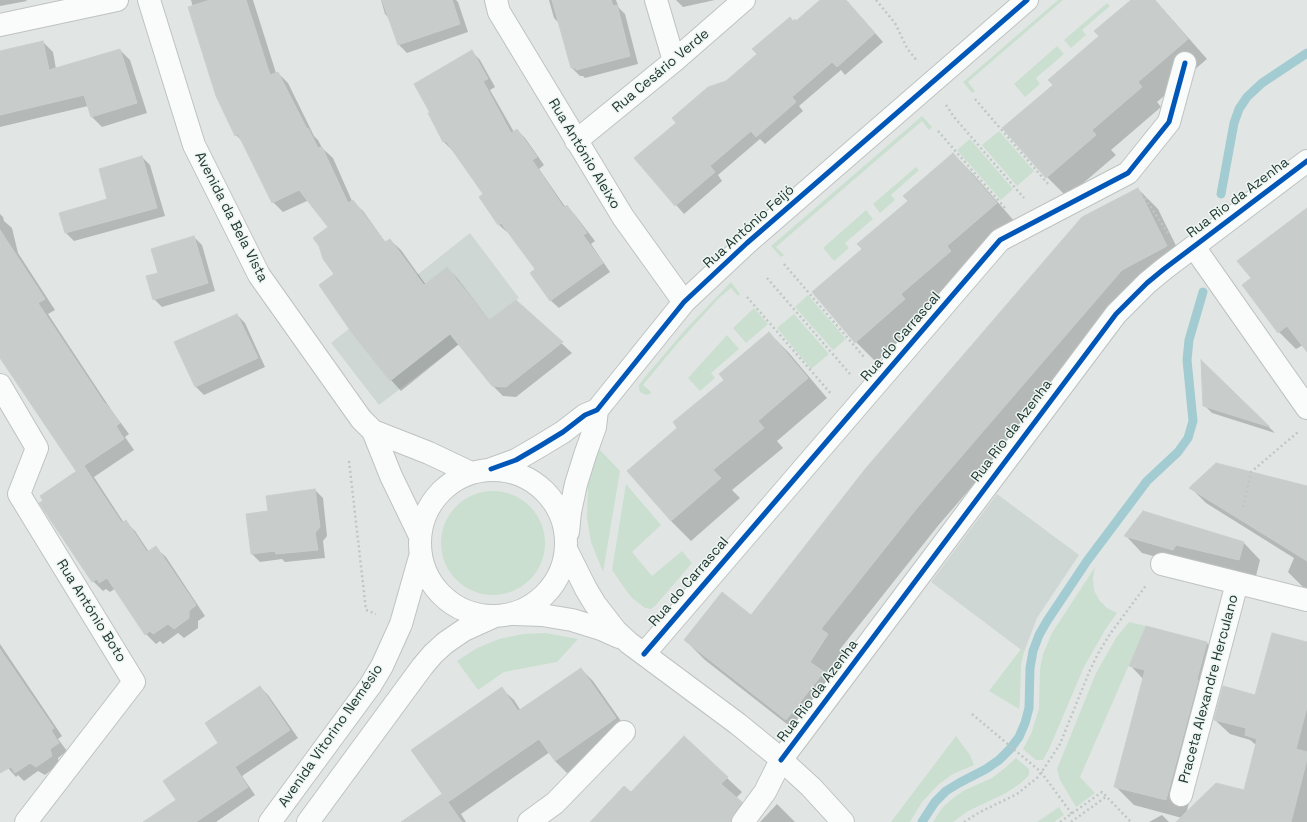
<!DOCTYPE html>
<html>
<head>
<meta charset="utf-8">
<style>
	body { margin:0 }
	canvas { display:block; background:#e1e6e4 }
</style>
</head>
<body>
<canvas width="1307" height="822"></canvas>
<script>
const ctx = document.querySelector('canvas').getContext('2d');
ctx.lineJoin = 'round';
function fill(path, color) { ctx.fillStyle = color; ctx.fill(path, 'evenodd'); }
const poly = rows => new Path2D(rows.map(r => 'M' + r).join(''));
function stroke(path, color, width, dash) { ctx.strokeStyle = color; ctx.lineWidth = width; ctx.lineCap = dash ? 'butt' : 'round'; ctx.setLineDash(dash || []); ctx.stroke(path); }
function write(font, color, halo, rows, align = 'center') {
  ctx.font = font + ' "Space Grotesk",sans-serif'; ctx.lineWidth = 3; ctx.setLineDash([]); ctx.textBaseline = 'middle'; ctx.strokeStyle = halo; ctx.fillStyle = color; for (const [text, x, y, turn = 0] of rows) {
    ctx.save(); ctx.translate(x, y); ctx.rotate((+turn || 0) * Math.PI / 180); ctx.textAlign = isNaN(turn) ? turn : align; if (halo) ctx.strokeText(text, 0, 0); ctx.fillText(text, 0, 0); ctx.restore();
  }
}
const built = poly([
	[470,233,519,298,379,405,331,343],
	[997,494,1079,555,1037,618,1024,652,931,582]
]);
const green = poly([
	[1058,0,1063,0,968,82,975,91,972,93,963,82],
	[1107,3,1110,6,1082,30,1086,35,1071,48,1064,40],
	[1057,46,1064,54,1036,78,1040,84,1025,97,1014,84],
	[922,116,932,127,929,130,922,121,776,247,784,255,781,257,771,246],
	[999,131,1034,171,1017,186,982,145],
	[970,139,1013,189,1001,200,957,150],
	[916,167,919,170,891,195,895,200,880,213,873,204],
	[866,210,873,219,845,243,849,248,834,261,823,248],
	[731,282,740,294,738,296,731,288,719,298,677,344,643,385,651,392,651,393,647,395,641,393,639,390,639,385,645,377,685,330],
	[808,295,846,339,833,350,795,307],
	[754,308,768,324,746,343,733,328],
	[794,314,829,354,811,369,777,328],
	[727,335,739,349,711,373,715,378,700,391,688,378],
	[597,450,600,450,620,471,603,572,591,542,587,518,588,482],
	[626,484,661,525,632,552,652,576,682,551,692,563,655,606,651,609,645,608,632,598,625,589,612,570],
	'441 543a52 52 0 1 1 104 0a52 52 0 1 1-104 0Z',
	[1095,567,1093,578,1094,590,1099,600,1107,608,1117,613,1105,630,1084,667,1049,749,1043,760,1036,760,1023,749,1031,734,1039,709,1040,669,1043,654,1052,633],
	[1129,622,1146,626,1080,777,1095,793,1076,807,1060,780,1057,769,1096,673,1116,638],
	[546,633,578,639,557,662,504,672,478,690,457,661,477,648,499,639,523,634],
	[1021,649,1024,652,1021,664,1020,700,1019,709,989,691],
	[956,736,970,755,974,765,953,774,939,784,922,802,910,822,891,822],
	[1016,758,1029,769,1029,775,1021,783,1006,793,968,811,953,822,933,822,942,808,952,799,963,791,992,778,1005,768],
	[1059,807,1064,815,1054,822,1037,822]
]);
const shadow = poly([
	[0,0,26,0,27,1,0,6],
	[191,0,253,0,276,73,278,73,288,83,314,136,318,140,322,148,333,158,352,201,363,211,386,243,390,240,401,250,426,285,447,268,457,278,490,321,516,301,572,353,516,397,503,396,492,385,459,344,401,391,391,380,353,333,336,275,329,227,309,200,283,212,273,202,244,143,236,135,217,96],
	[381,0,456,0,458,2,468,32,407,53,399,45,390,19,385,14],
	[549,0,616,0,619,8,625,14,638,64,585,78,583,76,580,76,572,68,559,23,554,18],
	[676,0,715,0,683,7],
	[821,0,846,0,883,42,845,75,841,70,799,106,803,111,765,144,760,139,718,175,722,181,684,214,635,158,727,81,793,22,796,22],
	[1132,0,1155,0,1207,59,1157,102,1161,107,1111,150,1116,155,1067,197,1047,177,1004,128,1054,85,1100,37],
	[43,42,53,52,56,69,120,50,130,60,147,113,102,127,92,117,88,106,0,127,0,52],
	[472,52,480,60,495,87,490,90,514,132,517,130,525,138,544,165,539,169,566,208,567,206,575,215,595,241,591,244,610,272,559,308,550,300,536,269,508,231,507,232,499,225,505,221,484,194,452,150,444,142,429,114],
	[953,154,973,174,1016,223,970,272,920,315,924,320,876,362,856,342,863,249],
	[142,157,150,165,165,216,74,241,66,233,108,200],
	[1138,189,1158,209,1186,266,1142,289,937,527,841,648,847,654,806,739,705,660,685,640,751,616],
	[1307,210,1307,349,1303,345,1296,349,1279,332,1252,279],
	[0,214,3,217,4,221,12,228,18,253,55,310,48,314,112,411,129,434,125,437,134,450,94,477,124,523,126,522,135,531,149,552,156,548,166,557,205,616,198,621,198,628,184,638,178,633,163,644,160,641,156,644,146,634,116,588,110,592,106,589,103,591,93,581,44,501,78,472,0,355],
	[194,237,202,245,215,291,162,307,154,299,159,274],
	[237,315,245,323,265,367,204,395,196,387,175,342],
	[769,333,789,353,827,398,777,441,783,448,732,490,740,498,691,541,671,521,725,380],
	[1202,362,1275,433,1212,413,1204,405],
	[1307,487,1307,588,1303,587,1288,572,1294,558,1206,503,1191,488],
	[315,490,323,498,327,536,323,541,325,558,285,562,282,559,260,562,252,554,269,512],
	[1126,536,1244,543,1260,560,1256,576,1190,566,1142,553],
	[1146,627,1207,643,1226,662,1217,700,1186,814,1245,791,1257,746,1250,740,1230,734,1215,720,1256,696,1307,643,1307,822,1178,822,1182,818,1134,805,1115,786,1143,679,1130,665],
	[0,644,62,736,58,739,67,751,58,758,59,764,45,775,38,771,24,781,18,775,16,777,8,768,0,757],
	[581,669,593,681,628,731,567,773,555,761,550,752,461,814,466,822,402,822,446,798,501,688,514,700,521,711],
	[260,687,268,695,298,738,242,776,255,795,216,822,145,822,177,800],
	[684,738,742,792,736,798,756,817,753,822,591,822,631,794],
	[777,804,795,822,760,822],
	[1162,815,1169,822,1149,822]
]);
const stream = poly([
	[1221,194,1234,123,1239,109,1247,97,1262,83,1307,53],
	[922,822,935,802,946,791,959,783,986,769,999,760,1010,749,1019,737,1025,723,1029,708,1030,668,1033,651,1039,635,1047,621,1087,561,1147,481,1178,452,1188,438,1193,421,1187,360,1189,340,1203,292]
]);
const building = poly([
	[210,0,246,0,270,75,278,72,307,129,308,128,318,148,322,147,348,203,353,200,385,242,390,239,424,285,447,267,489,320,516,300,563,342,506,387,492,386,450,334,390,381,352,333,319,285,334,274,323,259,319,246,313,238,328,227,299,190,272,203,238,134,235,136,216,96,188,7,210,0],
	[382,0,452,0,460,24,398,45,382,0],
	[552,0,611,0,613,6,617,5,630,56,576,70,576,68,571,68,552,0],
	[820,0,846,0,875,33,837,67,832,62,792,97,796,102,756,137,751,131,710,166,715,172,675,206,634,158,676,123,672,118,708,87,726,81,757,54,752,49,790,17,793,21,795,19,796,21,820,0],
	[1131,0,1155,0,1188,39,1138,82,1142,87,1092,130,1096,135,1046,178,1002,128,1053,85,1048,80,1099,36,1094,31,1131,0],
	[43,41,49,70,120,49,137,103,91,117,84,95,0,115,0,51,43,41],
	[472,50,488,79,483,81,511,133,517,129,537,157,532,160,564,208,567,205,587,233,583,235,603,263,550,301,530,273,535,269,501,223,498,225,479,197,483,194,446,141,443,142,428,113,430,113,414,84,472,50],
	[953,153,997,203,947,246,951,251,901,294,905,299,855,343,812,292,862,249,857,244,908,201,903,196,953,153],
	[142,156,157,208,65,233,59,213,107,199,99,169,142,156],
	[1138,188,1167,246,1122,270,917,508,821,629,828,634,810,662,824,672,786,720,684,640,722,592,751,615,866,468,1082,217,1138,188],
	[1307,208,1307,352,1287,326,1278,333,1242,285,1251,278,1237,261,1307,208],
	[0,230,45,299,38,303,105,404,106,404,120,423,116,426,124,439,76,471,0,358,0,230],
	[194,236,208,283,153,300,146,276,158,273,151,249,194,236],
	[237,314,258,358,195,387,174,342,237,314],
	[769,332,808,378,758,421,764,428,713,470,721,478,671,521,627,471,677,428,673,422,724,380,719,374,769,332],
	[1201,360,1270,427,1203,406,1201,360],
	[1216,463,1307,486,1307,561,1189,488,1216,463],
	[84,466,122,523,126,520,147,552,156,546,196,605,189,611,189,618,174,629,168,624,153,634,150,631,145,635,107,578,99,583,97,579,92,582,39,503,43,501,40,496,84,466],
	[315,489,320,527,315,533,318,550,276,554,275,551,251,554,246,514,268,511,266,496,315,489],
	[1143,511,1244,542,1239,560,1176,545,1173,550,1124,536,1143,511],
	[1146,626,1207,642,1197,679,1198,680,1166,800,1114,787,1145,670,1129,666,1146,626],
	[1272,633,1307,642,1307,707,1296,749,1307,752,1307,759,1291,822,1176,822,1216,783,1244,790,1257,739,1245,735,1246,728,1214,720,1223,686,1255,695,1272,633],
	[0,649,54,728,51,730,59,743,50,749,52,756,36,767,30,763,15,773,11,767,0,773,0,649],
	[581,668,616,718,555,761,539,739,448,802,411,750,502,687,518,711,581,668],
	[260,686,290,730,235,767,248,787,196,822,143,822,176,800,163,781,218,743,205,723,260,686],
	[684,736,728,777,721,784,742,802,733,815,731,822,590,822,624,786,631,792,684,736],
	[442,794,462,822,401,822,442,794]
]);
const path = poly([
	[876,0,895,23,907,48,917,61],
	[975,99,1049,185],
	[946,105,954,117,1024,198],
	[938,131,1005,208],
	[1142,194,1168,233],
	[784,264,864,357],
	[767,278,850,374],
	[747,297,832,395],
	[349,461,366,610,376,614],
	[1243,507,1251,472,1298,432],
	[972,714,1041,772,1072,814],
	[964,822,980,812,1017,794,1038,777,1045,767,1060,744,1090,670,1099,652,1110,634,1147,584],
	[1060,822,1102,792,1131,822],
	[1071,822,1107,796]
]);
const minor = poly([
	[149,0,194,145,259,275,361,419,373,431,391,476,419,534],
	[496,0,499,12,623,217,684,302],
	[656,0,674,61],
	[0,25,117,0],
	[576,141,674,61,744,0],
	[1194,247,1307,408],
	[0,385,37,448,19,494,134,682,26,822],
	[373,431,429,453,469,472],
	[491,469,516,460,540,446,563,432,585,415,597,410,684,302,747,243,1027,0],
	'420 543a73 73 0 1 1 146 0a73 73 0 1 1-146 0Z',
	[568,532,570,512,576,484,585,455,595,427,597,410],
	[566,549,586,589,595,604,616,631,629,643,738,724,776,755,811,787,843,822],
	[1162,564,1307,600],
	[513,614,542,615,572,620,601,629,619,637],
	[644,654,1000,240,1128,173,1169,122,1185,63],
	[1181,795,1237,583],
	[270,822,370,686,382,666,401,624,420,557],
	[308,822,422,667,433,654,445,643,464,630,495,616],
	[529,822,555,803,624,732],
	[743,822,765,792,781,760,1116,314,1147,283,1164,269,1307,161]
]);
const cycleway = poly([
	[491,469,516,460,540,446,563,432,585,415,597,410,684,302,747,243,1027,0],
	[644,654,1000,240,1128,173,1169,122,1185,63],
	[781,760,1116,314,1147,283,1164,269,1307,161]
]);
const streetNames = [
	["Rua Cesário Verde",661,71,-40],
	["Rua António Aleixo",584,154,59],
	["Rua Rio da Azenha",1238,198,-37],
	["Avenida da Bela Vista",231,217,63],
	["Rua António Feijó",749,227,-42],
	["Rua do Carrascal",901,337,-49],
	["Rua Rio da Azenha",1012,431,-53],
	["Rua do Carrascal",689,582,-49],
	["Rua António Boto",91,611,58],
	["Praceta Alexandre Herculano",1209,689,-75],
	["Rua Rio da Azenha",818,691,-53],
	["Avenida Vitorino Nemésio",331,736,-55]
];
fill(built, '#cfd7d4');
fill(green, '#cadfd0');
fill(shadow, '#0003');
stroke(stream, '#a3ccd2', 9);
fill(building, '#c8cdcb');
stroke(building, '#c9cfcd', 1);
stroke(minor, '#bec3c1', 24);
stroke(path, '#bfc7c5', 2.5, [2, 3]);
stroke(minor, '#fafbfb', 22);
stroke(cycleway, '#0057b8', 5);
write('14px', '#213731', '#eef6f2', streetNames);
</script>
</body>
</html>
